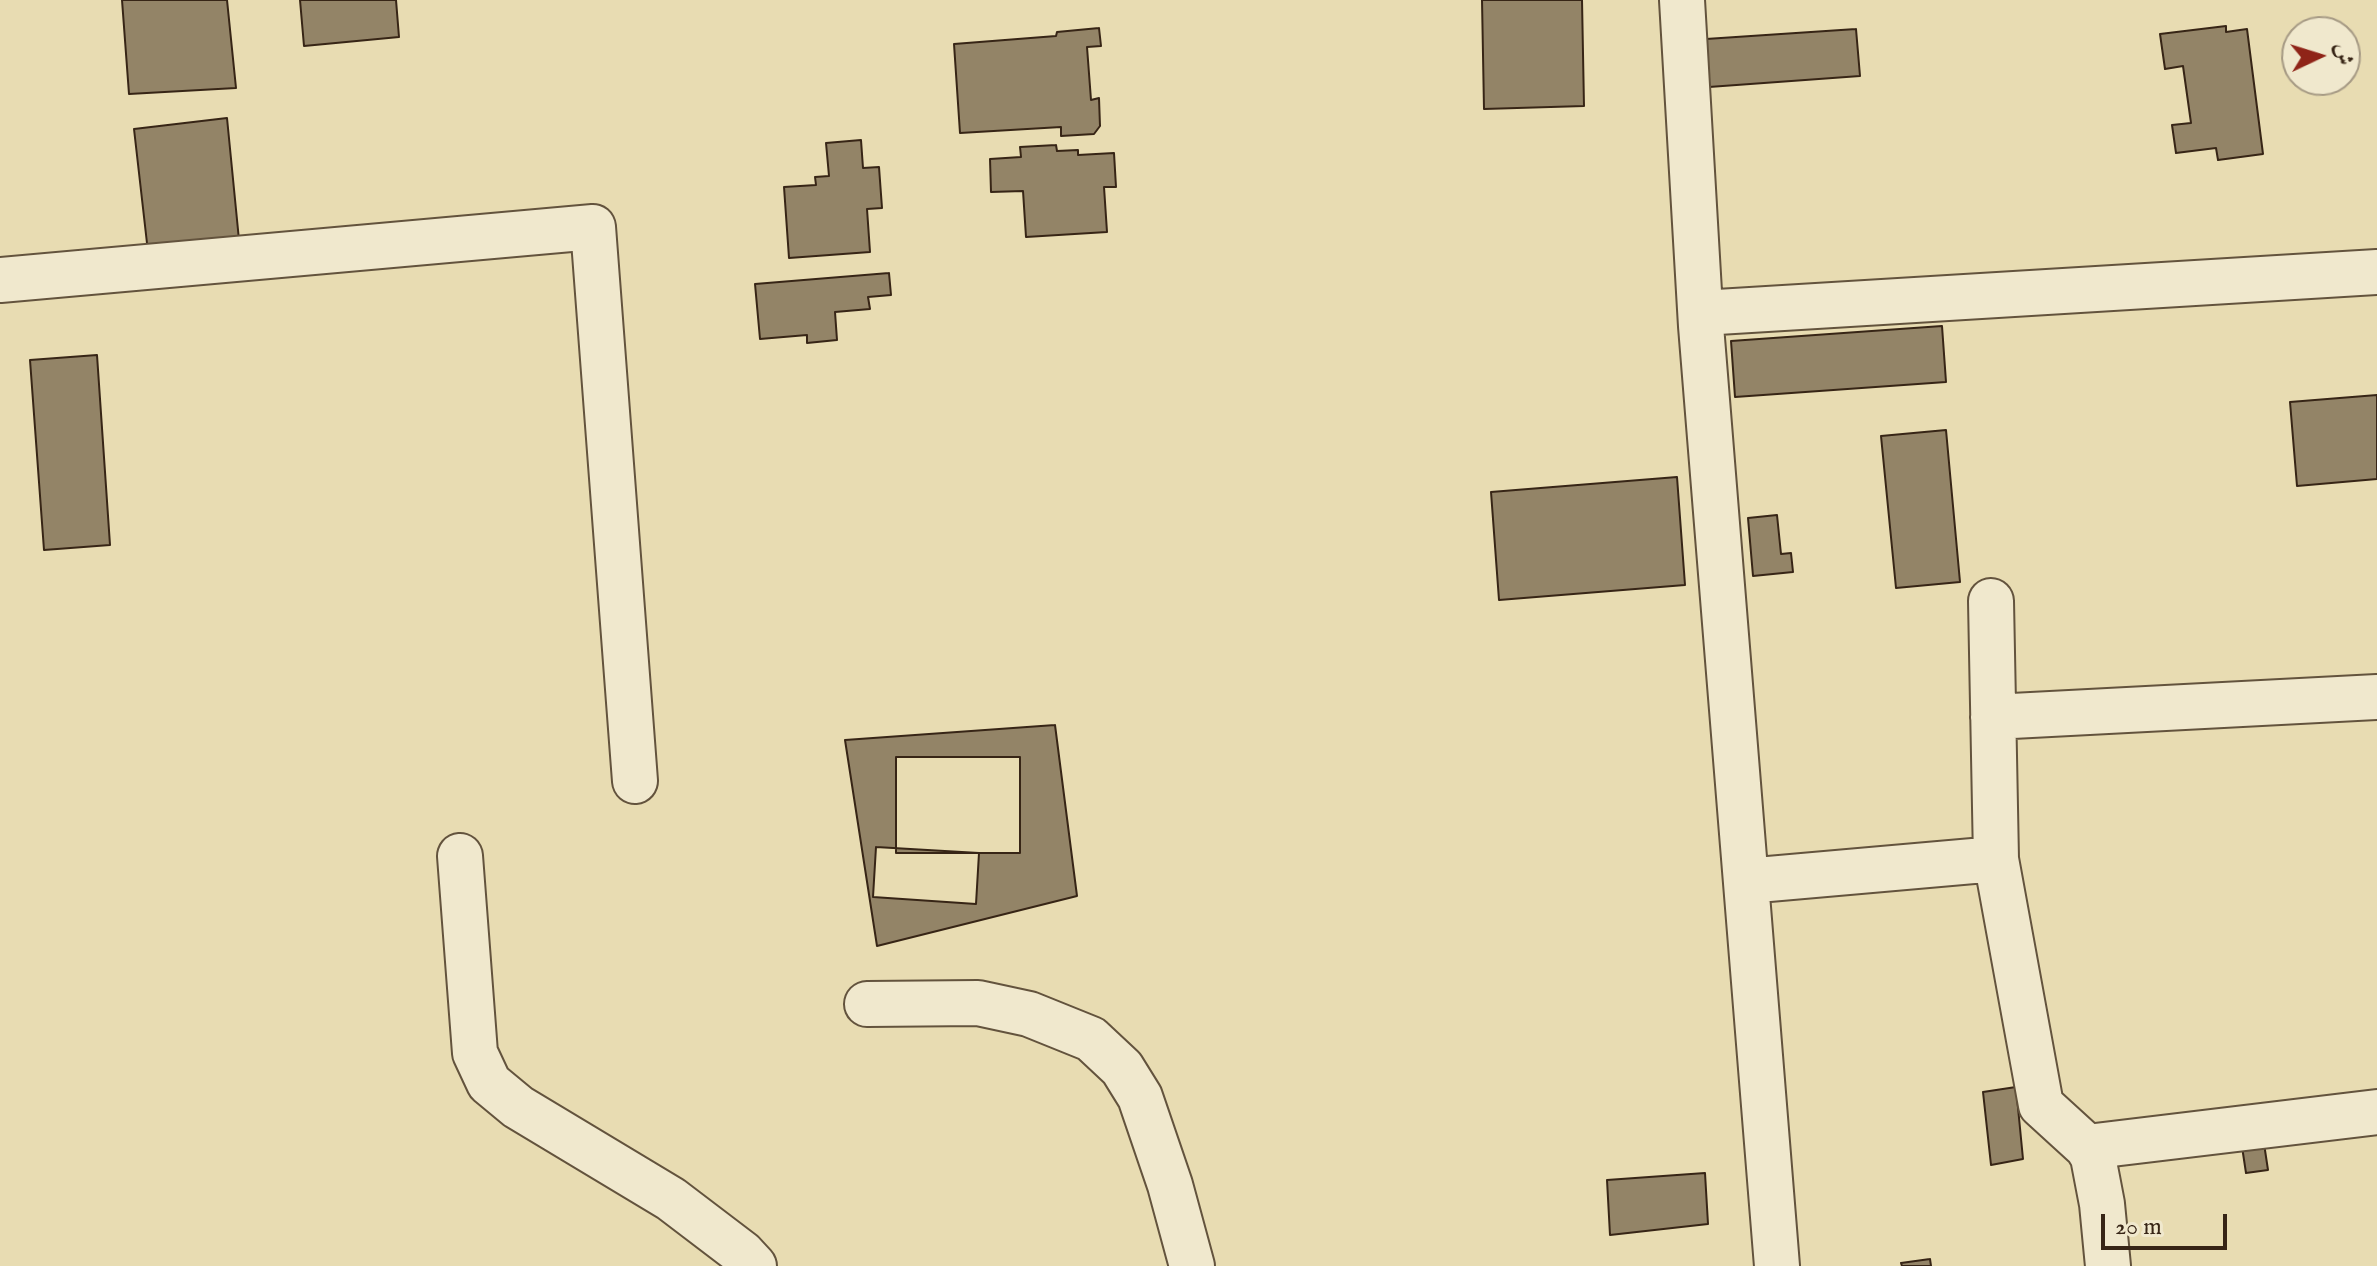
<!DOCTYPE html>
<html>
<head>
<meta charset="utf-8">
<style>
	body { margin:0 }
	#map { position:relative; width:2377px; height:1266px; overflow:hidden; background:#e8dcb2; font-family:"IM FELL English",Amiri,serif }
	canvas { display:block }
	.north { position:absolute; left:2281px; top:16px; width:80px; height:80px; box-sizing:border-box; background:#f0e8cd; border:2px solid #a69a84; border-radius:50%; rotate:86deg; font-size:22px; font-weight:700; line-height:32px; text-align:center; color:#372516 }
	.north::after { content:''; display:block; margin:auto; width:28px; height:36px; background:#8f2418; clip-path:polygon(50% 0,100% 100%,50% 72%,0 100%) }
	.scale { position:absolute; left:2101px; top:1214px; width:126px; height:36px; box-sizing:border-box; border:4px solid #372516; border-top:0; padding-left:10px; font-size:24px; line-height:28px; white-space:nowrap; color:#372516; -webkit-text-stroke:6px #f0e8cd; paint-order:stroke }
</style>
</head>
<body>
<div id="map">
<canvas width="2377" height="1266"></canvas>
<div class="north">ش</div>
<div class="scale">20 m</div>
</div>
<script>
const ctx = document.querySelector('canvas').getContext('2d');
ctx.lineJoin = 'round';
function fill(path, color) { ctx.fillStyle = color; ctx.fill(path, 'evenodd'); }
const poly = rows => new Path2D(rows.map(r => 'M' + r).join(''));
function stroke(path, color, width, dash) { ctx.strokeStyle = color; ctx.lineWidth = width; ctx.lineCap = dash ? 'butt' : 'round'; ctx.setLineDash(dash || []); ctx.stroke(path); }
const building = poly([
	[122,0,227,0,236,88,129,94,122,0],
	[300,0,396,0,399,37,304,46,300,0],
	[1482,0,1582,0,1584,106,1484,109,1482,0],
	[2226,26,2226,32,2247,29,2263,154,2218,160,2216,148,2176,153,2172,125,2191,123,2183,66,2165,69,2160,34,2226,26],
	[1099,28,1101,46,1087,47,1091,100,1099,98,1100,126,1094,134,1061,136,1061,127,960,133,954,44,1056,36,1057,32,1099,28],
	[1856,29,1860,76,1709,87,1706,39,1856,29],
	[227,118,239,240,148,252,134,129,227,118],
	[861,140,863,168,879,167,882,208,867,209,870,252,789,258,784,187,816,185,815,177,829,176,826,143,861,140],
	[1056,145,1057,151,1078,150,1078,155,1114,153,1116,187,1104,187,1107,232,1026,237,1023,191,991,192,990,159,1021,157,1020,147,1056,145],
	[889,273,891,295,868,297,870,309,835,312,837,340,807,343,807,335,760,339,755,284,889,273],
	[1942,326,1946,382,1735,397,1731,341,1942,326],
	[97,355,110,545,44,550,30,360,97,355],
	[2377,395,2377,479,2297,486,2290,402,2377,395],
	[1946,430,1960,582,1896,588,1881,436,1946,430],
	[1677,477,1685,585,1499,600,1491,492,1677,477],
	[1777,515,1781,554,1791,553,1793,572,1753,576,1748,518,1777,515],
	[1055,725,1077,896,877,946,845,740,1055,725],
	[896,757,1020,757,1020,853,896,853,896,757],
	[876,847,979,853,976,904,873,897,876,847],
	[2016,1087,2023,1159,1991,1165,1983,1092,2016,1087],
	[2263,1137,2268,1170,2246,1173,2241,1140,2263,1137],
	[1705,1173,1708,1224,1610,1235,1607,1180,1705,1173],
	[1930,1259,1931,1266,1902,1266,1901,1263,1930,1259]
]);
const minor = poly([
	[1682,0,1701,326,1777,1266],
	[0,280,593,227,635,781],
	[1701,313,2377,272],
	[1991,601,1996,859,2041,1105,2087,1147,2093,1157,2102,1204,2108,1266],
	[1993,717,2377,697],
	[460,856,475,1053,489,1083,518,1107,671,1199,742,1253,754,1266],
	[1746,881,1996,859],
	[867,1004,978,1003,1029,1014,1091,1039,1122,1068,1140,1097,1170,1185,1192,1266],
	[2087,1147,2377,1112]
]);
fill(building, '#938467');
stroke(building, '#372516', 2);
stroke(minor, '#63533d', 48);
stroke(minor, '#f0e8cd', 44);
</script>
</body>
</html>
